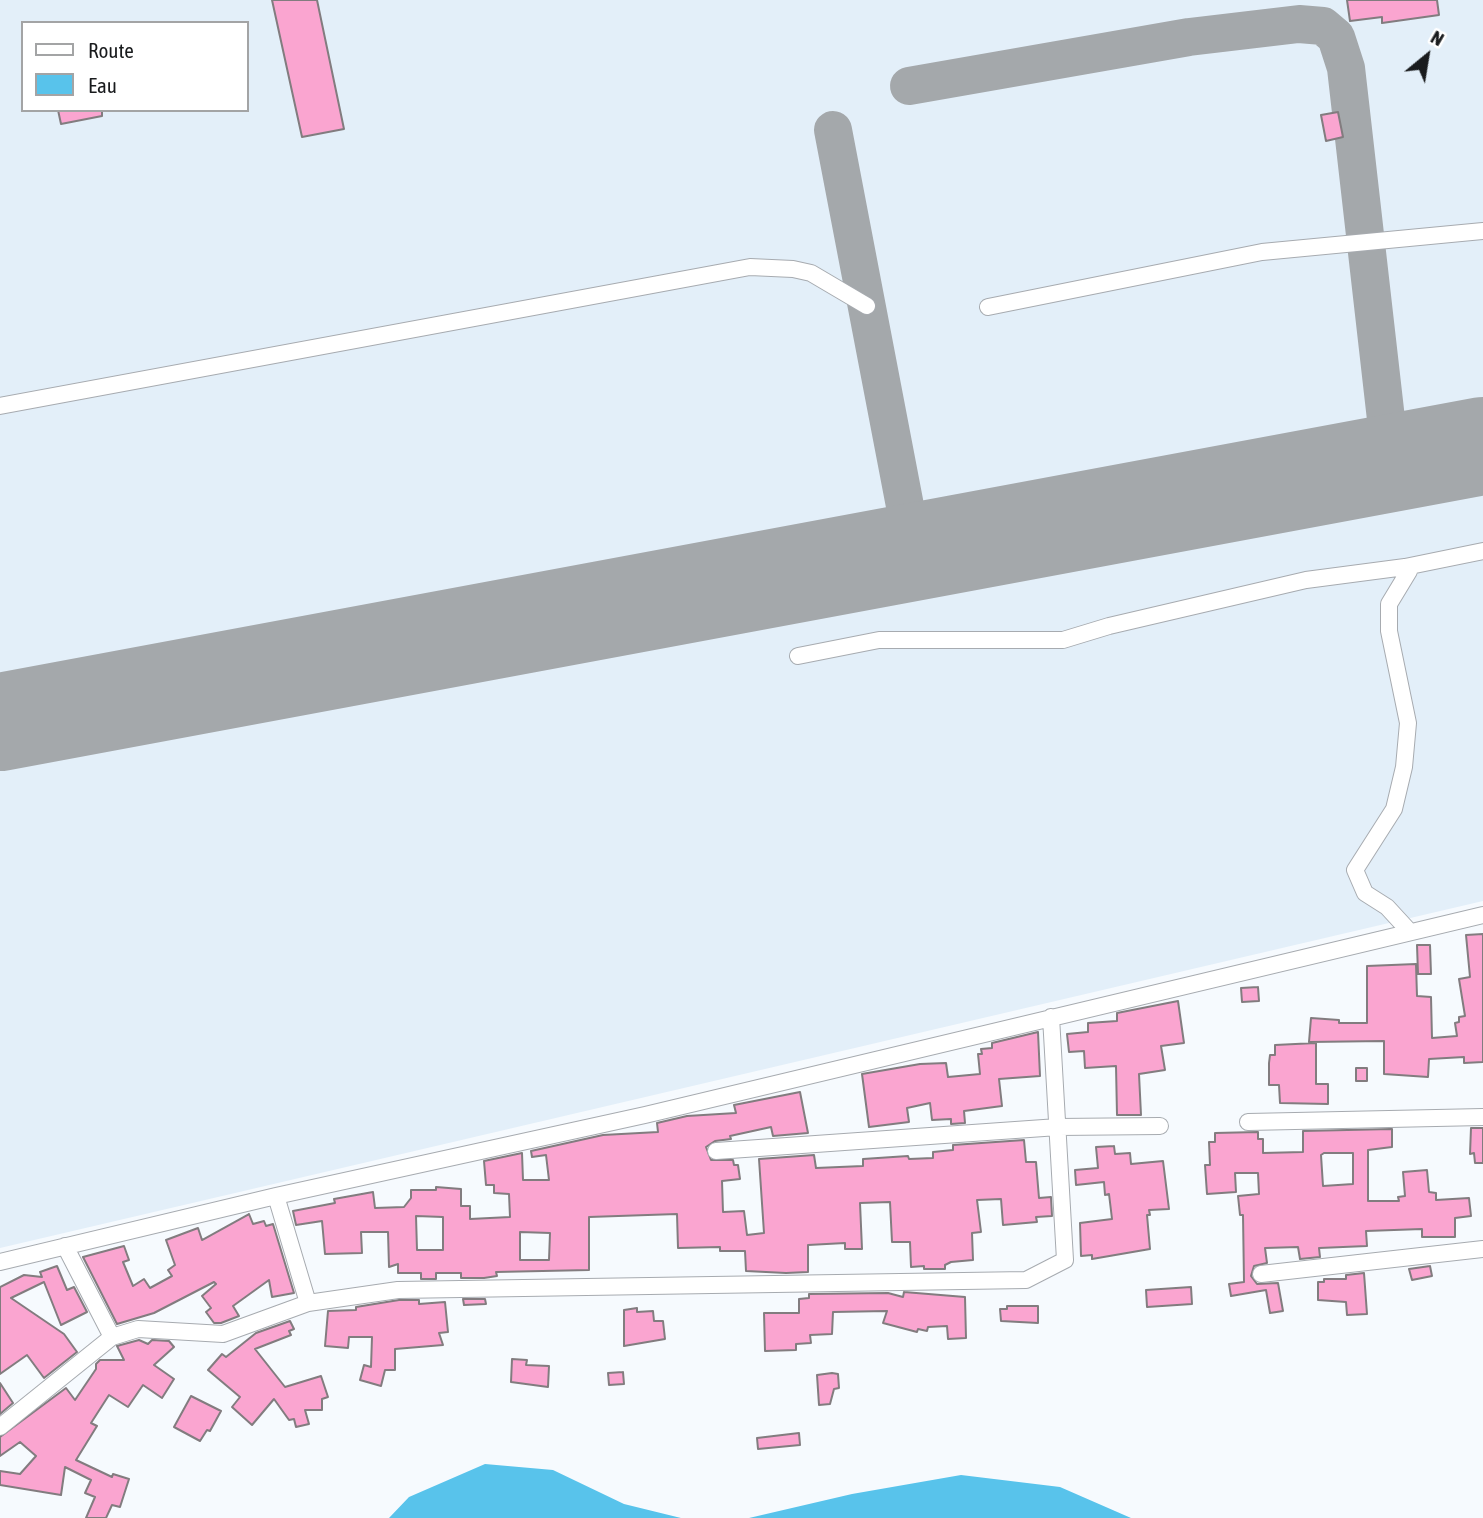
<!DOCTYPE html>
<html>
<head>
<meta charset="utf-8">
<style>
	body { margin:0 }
	#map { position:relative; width:1483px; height:1518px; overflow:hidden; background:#f6fafe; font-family:"Asap Condensed",sans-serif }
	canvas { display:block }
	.legend { position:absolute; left:21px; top:21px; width:228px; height:91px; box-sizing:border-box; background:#fff; border:2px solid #a3a4a5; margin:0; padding:9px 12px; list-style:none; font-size:21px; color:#191b1d }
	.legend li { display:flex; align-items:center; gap:14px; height:35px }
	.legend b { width:35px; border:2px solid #a3a4a5 }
	.north { position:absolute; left:1392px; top:21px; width:70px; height:70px; -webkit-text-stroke:5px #fff; paint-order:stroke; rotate:30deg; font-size:19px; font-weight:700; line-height:28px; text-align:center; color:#191b1d }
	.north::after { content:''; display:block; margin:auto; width:24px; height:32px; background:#191b1d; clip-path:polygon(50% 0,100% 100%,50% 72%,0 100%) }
</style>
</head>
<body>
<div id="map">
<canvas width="1483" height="1518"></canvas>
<ul class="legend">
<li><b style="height:9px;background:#fff"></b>Route</li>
<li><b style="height:19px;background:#58c3eb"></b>Eau</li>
</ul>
<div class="north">N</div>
</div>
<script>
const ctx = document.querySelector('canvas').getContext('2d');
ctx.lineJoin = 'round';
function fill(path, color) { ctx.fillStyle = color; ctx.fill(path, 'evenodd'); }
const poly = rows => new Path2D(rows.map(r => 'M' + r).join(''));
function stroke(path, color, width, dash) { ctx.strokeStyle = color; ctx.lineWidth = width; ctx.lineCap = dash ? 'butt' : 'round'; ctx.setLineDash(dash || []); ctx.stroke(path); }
const built = poly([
	[0,0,1483,0,1483,901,0,1248],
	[23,23,247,23,247,110,23,110]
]);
const water = poly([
	[485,1464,553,1470,624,1504,681,1518,389,1518,409,1497],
	[961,1475,1060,1487,1131,1518,749,1518,852,1494]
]);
const taxiway = poly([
	[909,86,1189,37,1299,24,1323,26,1336,37,1346,68,1391,463],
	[833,130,914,553]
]);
const runway = poly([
	[0,722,1483,446]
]);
const building = poly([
	[272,0,317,0,344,129,302,137,272,0],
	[1347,0,1437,0,1439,15,1382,23,1382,17,1350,21,1347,0],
	[58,110,102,110,102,116,61,124,58,110],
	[1338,112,1343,137,1326,141,1321,115,1338,112],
	[1483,934,1483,1062,1464,1063,1464,1057,1429,1059,1428,1077,1384,1074,1384,1041,1309,1042,1311,1018,1339,1020,1339,1023,1367,1023,1367,966,1416,964,1417,996,1431,997,1432,1038,1457,1036,1455,1023,1459,1022,1459,1017,1465,1016,1459,979,1470,977,1466,935,1483,934],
	[1417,945,1430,945,1431,974,1418,974,1417,945],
	[1258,987,1259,1001,1242,1002,1241,988,1258,987],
	[1178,1001,1184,1043,1161,1046,1165,1070,1139,1074,1141,1115,1117,1115,1116,1066,1085,1068,1084,1051,1069,1052,1067,1034,1088,1032,1088,1023,1117,1021,1117,1013,1178,1001],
	[1038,1032,1040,1076,999,1079,1002,1106,964,1111,965,1123,951,1124,951,1119,932,1120,930,1103,907,1108,909,1122,869,1127,862,1074,920,1064,946,1063,948,1077,980,1074,978,1054,982,1054,981,1049,992,1048,992,1043,1038,1032],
	[1316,1043,1316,1084,1328,1084,1328,1104,1280,1103,1279,1085,1269,1085,1269,1063,1270,1055,1275,1055,1275,1045,1316,1043],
	[1356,1068,1367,1068,1367,1081,1356,1081,1356,1068],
	[800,1092,808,1133,773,1136,771,1127,730,1136,731,1139,715,1141,706,1147,711,1160,733,1160,734,1165,738,1165,740,1179,722,1181,723,1212,744,1211,747,1235,764,1233,759,1159,814,1155,816,1168,863,1166,863,1159,908,1156,909,1159,933,1158,933,1152,953,1150,953,1145,1024,1140,1026,1162,1036,1162,1039,1198,1051,1197,1052,1216,1036,1217,1037,1222,1003,1225,1001,1199,977,1200,981,1232,972,1233,973,1260,951,1262,945,1265,945,1269,924,1269,924,1266,911,1267,910,1242,892,1242,890,1202,860,1203,862,1249,845,1249,845,1243,808,1245,808,1272,786,1273,746,1271,745,1251,720,1251,720,1247,678,1248,677,1214,589,1217,589,1270,496,1272,497,1276,484,1278,461,1278,461,1273,436,1273,436,1279,421,1279,421,1273,398,1273,398,1264,389,1267,388,1232,361,1232,362,1253,325,1254,322,1221,296,1225,293,1211,335,1203,334,1199,373,1192,375,1208,404,1207,411,1198,411,1190,436,1190,436,1187,461,1189,461,1206,470,1206,470,1219,510,1217,509,1194,494,1193,494,1185,486,1185,484,1161,522,1153,523,1180,549,1180,546,1155,532,1157,531,1151,603,1135,658,1132,657,1123,687,1116,736,1113,734,1105,800,1092],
	[416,1216,443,1217,443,1250,417,1250,416,1216],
	[520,1232,550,1233,549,1260,520,1260,520,1232],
	[1471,1128,1483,1128,1483,1163,1475,1163,1474,1153,1470,1154,1471,1128],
	[1392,1129,1392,1147,1368,1150,1368,1201,1399,1201,1398,1197,1405,1196,1403,1172,1427,1170,1429,1192,1436,1193,1436,1200,1469,1198,1471,1216,1455,1218,1455,1237,1422,1237,1422,1229,1366,1231,1367,1246,1319,1248,1320,1257,1300,1259,1298,1247,1265,1248,1267,1263,1254,1266,1251,1276,1257,1284,1278,1283,1283,1311,1270,1313,1266,1290,1231,1296,1229,1284,1244,1282,1243,1215,1240,1215,1238,1196,1259,1194,1258,1173,1235,1173,1236,1192,1207,1194,1205,1165,1210,1165,1209,1142,1215,1142,1215,1133,1258,1132,1258,1139,1263,1139,1263,1153,1303,1152,1303,1131,1392,1129],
	[1324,1153,1353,1153,1353,1184,1323,1186,1321,1155,1324,1153],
	[1114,1146,1115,1154,1130,1153,1131,1164,1163,1161,1169,1209,1149,1210,1150,1215,1147,1215,1150,1249,1092,1259,1092,1255,1081,1256,1080,1223,1112,1219,1109,1194,1105,1195,1104,1182,1076,1185,1075,1170,1098,1168,1096,1147,1114,1146],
	[249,1214,253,1224,264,1221,266,1226,273,1224,294,1293,272,1297,269,1280,233,1306,239,1316,221,1323,214,1323,206,1312,211,1308,202,1296,216,1284,214,1282,154,1313,117,1324,83,1257,124,1246,129,1260,123,1262,133,1286,144,1279,150,1288,172,1276,168,1270,175,1265,166,1240,198,1228,202,1240,249,1214],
	[57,1266,67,1290,74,1287,87,1312,61,1325,44,1282,11,1298,64,1334,77,1352,44,1378,27,1355,0,1374,0,1287,24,1275,42,1277,40,1272,57,1266],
	[1430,1266,1432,1276,1412,1280,1409,1269,1430,1266],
	[1364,1273,1367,1314,1347,1315,1346,1302,1318,1300,1318,1282,1324,1282,1324,1279,1346,1279,1346,1275,1364,1273],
	[1191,1287,1192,1304,1147,1307,1146,1290,1191,1287],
	[904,1292,965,1297,966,1338,948,1339,947,1326,928,1327,927,1331,918,1329,917,1332,883,1323,887,1311,833,1312,832,1334,810,1335,811,1343,796,1344,796,1350,765,1351,764,1313,799,1313,799,1299,809,1298,809,1294,888,1293,903,1297,904,1292],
	[463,1299,485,1299,486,1304,464,1305,463,1299],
	[399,1300,419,1300,419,1304,445,1302,448,1332,439,1333,443,1345,395,1349,395,1370,385,1370,381,1386,360,1380,364,1365,371,1367,372,1337,349,1337,348,1348,325,1346,328,1311,356,1310,356,1307,399,1300],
	[1007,1306,1038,1306,1038,1323,1001,1321,1000,1309,1007,1309,1007,1306],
	[637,1308,637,1312,653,1311,654,1321,663,1321,665,1339,624,1346,624,1310,637,1308],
	[290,1321,294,1329,289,1331,291,1335,255,1349,285,1387,321,1376,328,1397,322,1399,322,1410,305,1410,309,1424,296,1427,294,1419,289,1420,274,1399,252,1425,232,1407,240,1397,208,1370,222,1354,226,1357,256,1333,290,1321],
	[139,1340,148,1344,152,1340,169,1341,174,1347,154,1365,174,1379,162,1398,143,1385,128,1407,109,1395,91,1423,97,1426,76,1460,112,1477,113,1474,129,1479,120,1507,112,1505,106,1518,86,1518,95,1497,85,1493,91,1480,65,1467,61,1495,0,1485,0,1471,20,1474,36,1456,20,1442,0,1456,0,1437,66,1388,75,1400,96,1369,96,1364,100,1360,124,1360,117,1346,139,1340],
	[512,1359,527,1360,526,1365,549,1366,548,1387,511,1382,512,1359],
	[623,1372,624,1384,609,1385,608,1373,623,1372],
	[832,1373,838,1374,839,1388,834,1389,830,1404,819,1405,817,1375,832,1373],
	[0,1383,13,1403,0,1414,0,1383],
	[191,1396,221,1411,210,1431,207,1430,200,1441,174,1427,191,1396],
	[799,1433,800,1445,758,1449,757,1438,799,1433]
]);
const minor = poly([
	[988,307,1262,252,1483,231],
	[0,406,750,267,793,269,811,273,867,306],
	[1405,567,1409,571,1389,604,1389,631,1408,723,1404,767,1394,809,1355,870,1365,893,1387,907,1410,932],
	[798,656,879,640,1063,640,1109,626,1306,580,1405,567,1483,551],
	[1248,1122,1483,1117],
	[716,1151,1058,1127,1160,1126],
	[276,1196,308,1303,398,1290,1026,1280,1065,1260,1051,1017],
	[0,1262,276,1196,645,1115,1483,915],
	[1261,1274,1483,1249],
	[112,1337,138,1329,223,1334,308,1303],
	[0,1427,112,1337,65,1246]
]);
fill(built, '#e3eff9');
fill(water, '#58c3eb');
stroke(taxiway, '#a4a8ab', 38);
stroke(runway, '#a4a8ab', 98);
fill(building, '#faa5d0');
stroke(building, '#827c7f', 2);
stroke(minor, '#a7abb0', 18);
stroke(minor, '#fff', 16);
</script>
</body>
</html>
